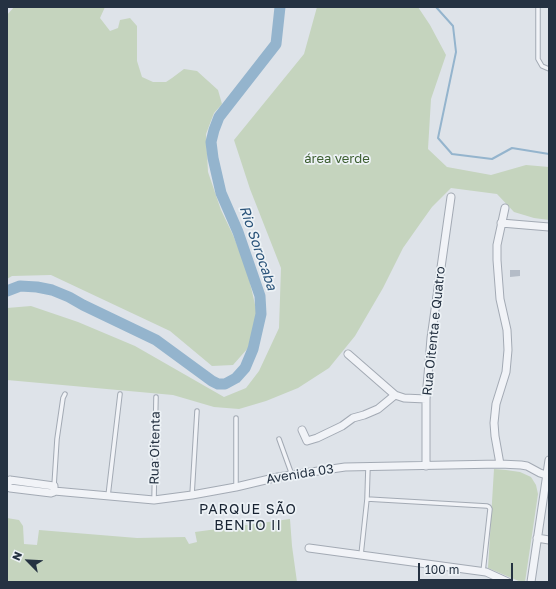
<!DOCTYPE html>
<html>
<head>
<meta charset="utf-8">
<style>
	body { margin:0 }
	#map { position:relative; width:556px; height:589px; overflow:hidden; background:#dee3e9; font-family:"Golos Text",sans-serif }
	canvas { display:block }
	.frame { position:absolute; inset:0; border:8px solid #253242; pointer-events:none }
	.north { position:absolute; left:8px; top:541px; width:40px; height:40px; -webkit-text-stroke:3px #edf2f6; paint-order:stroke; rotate:294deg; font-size:11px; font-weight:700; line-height:16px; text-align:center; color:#253242 }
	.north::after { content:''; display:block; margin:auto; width:14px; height:18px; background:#253242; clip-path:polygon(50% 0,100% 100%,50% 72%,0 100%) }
	.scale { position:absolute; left:418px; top:563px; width:95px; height:18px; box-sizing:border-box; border:2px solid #253242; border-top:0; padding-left:5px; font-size:12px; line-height:14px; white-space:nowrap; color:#253242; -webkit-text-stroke:3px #edf2f6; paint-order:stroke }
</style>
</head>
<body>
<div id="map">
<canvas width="556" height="589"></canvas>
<div class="frame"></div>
<div class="north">N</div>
<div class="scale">100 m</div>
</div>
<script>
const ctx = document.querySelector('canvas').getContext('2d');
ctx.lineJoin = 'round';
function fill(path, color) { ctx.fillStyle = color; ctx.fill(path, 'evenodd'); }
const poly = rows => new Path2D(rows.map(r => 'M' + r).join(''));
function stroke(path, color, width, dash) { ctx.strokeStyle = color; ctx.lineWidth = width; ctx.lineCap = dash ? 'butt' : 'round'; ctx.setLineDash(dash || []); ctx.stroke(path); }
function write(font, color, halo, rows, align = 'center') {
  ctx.font = font + ' "Golos Text",sans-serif'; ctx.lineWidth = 3.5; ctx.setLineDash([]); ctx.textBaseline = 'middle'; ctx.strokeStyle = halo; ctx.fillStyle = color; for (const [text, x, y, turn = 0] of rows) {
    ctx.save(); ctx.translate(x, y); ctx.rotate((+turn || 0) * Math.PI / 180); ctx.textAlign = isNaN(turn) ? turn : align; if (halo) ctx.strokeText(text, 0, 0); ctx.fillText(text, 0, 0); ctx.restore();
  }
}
const green = poly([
	[14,7,105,7,100,18,110,31,118,28,120,20,130,18,137,26,137,61,142,77,153,82,166,82,172,78,184,69,197,71,218,90,222,104,214,113,206,134,208,172,221,210,233,235,247,270,257,313,248,348,233,365,212,366,170,331,51,275,12,276,7,279,7,15],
	[317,7,418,7,430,25,446,55,431,99,428,149,447,167,491,175,526,165,549,167,549,220,534,218,514,212,497,194,451,188,432,207,422,221,403,248,383,288,355,336,329,368,298,388,266,401,239,409,214,407,173,395,7,380,7,308,31,306,78,322,135,346,224,397,246,388,259,371,279,328,281,268,250,189,234,140,304,54],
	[494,469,506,470,520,472,531,477,536,485,538,494,525,582,521,582,488,568],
	[7,518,19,520,23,526,24,544,37,545,39,530,137,538,185,537,189,544,197,542,195,532,290,519,292,546,297,582,7,582]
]);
const stream = poly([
	[436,7,453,26,456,52,438,138,452,154,492,159,512,148,549,154]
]);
const river = poly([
	[7,291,20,286,37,287,52,290,69,297,83,305,156,340,212,381,218,384,225,384,236,378,245,368,253,349,261,314,260,296,238,232,221,193,213,158,211,142,214,130,219,117,276,44,280,7]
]);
const building = poly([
	[510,270,520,270,520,276,510,277]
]);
const service = poly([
	[538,7,538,59,542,66,549,69],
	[236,418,236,486],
	[279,439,292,475],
	[54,486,57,439,63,398,65,394],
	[192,495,197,411],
	[108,496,120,394],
	[367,499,487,506,489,507,490,509,483,572],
	[154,500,156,397],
	[361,555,367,499,368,467]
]);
const minor = poly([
	[501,223,549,227],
	[348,354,395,395,404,398,426,399],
	[302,430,307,441,317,438,342,426,353,418,364,415,378,409,395,395],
	[500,464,495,436,494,423,496,404,506,372,508,350,507,330,500,299,497,260,497,245,505,208],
	[426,466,426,399,431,338,451,197],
	[10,480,54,486,54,492,51,493,10,488,7,484,10,480],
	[54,491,154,500,192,495,236,487,278,477,345,467,500,464,521,465,527,466,540,473,549,476],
	[537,538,549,540],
	[309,548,486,572,508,582],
	[531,582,549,460]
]);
const parkNames = [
	["área verde",337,159]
];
const streetNames = [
	["Rua Oitenta e Quatro",434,331,-84],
	["Rua Oitenta",155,448,-89],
	["Avenida 03",300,474,-9]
];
const waterNames = [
	["Rio Sorocaba",258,248,71]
];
const neighbourhoodNames = [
	["PARQUE SÃO",248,510],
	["BENTO II",248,526]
];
fill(green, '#c5d4be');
stroke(stream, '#94b4cd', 2);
stroke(river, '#94b4cd', 11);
fill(building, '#b4bcc7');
stroke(service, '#a3aab4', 5.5);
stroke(minor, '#a3aab4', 9);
stroke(service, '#f1f3f7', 3.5);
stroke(minor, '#f1f3f7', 7);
write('13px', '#3d5f31', '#edf2f6', parkNames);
write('13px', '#253242', '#edf2f6', streetNames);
write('italic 14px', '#2b547a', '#edf2f6', waterNames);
ctx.letterSpacing = '1px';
write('14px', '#182332', '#edf2f6', neighbourhoodNames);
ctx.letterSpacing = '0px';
</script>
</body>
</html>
